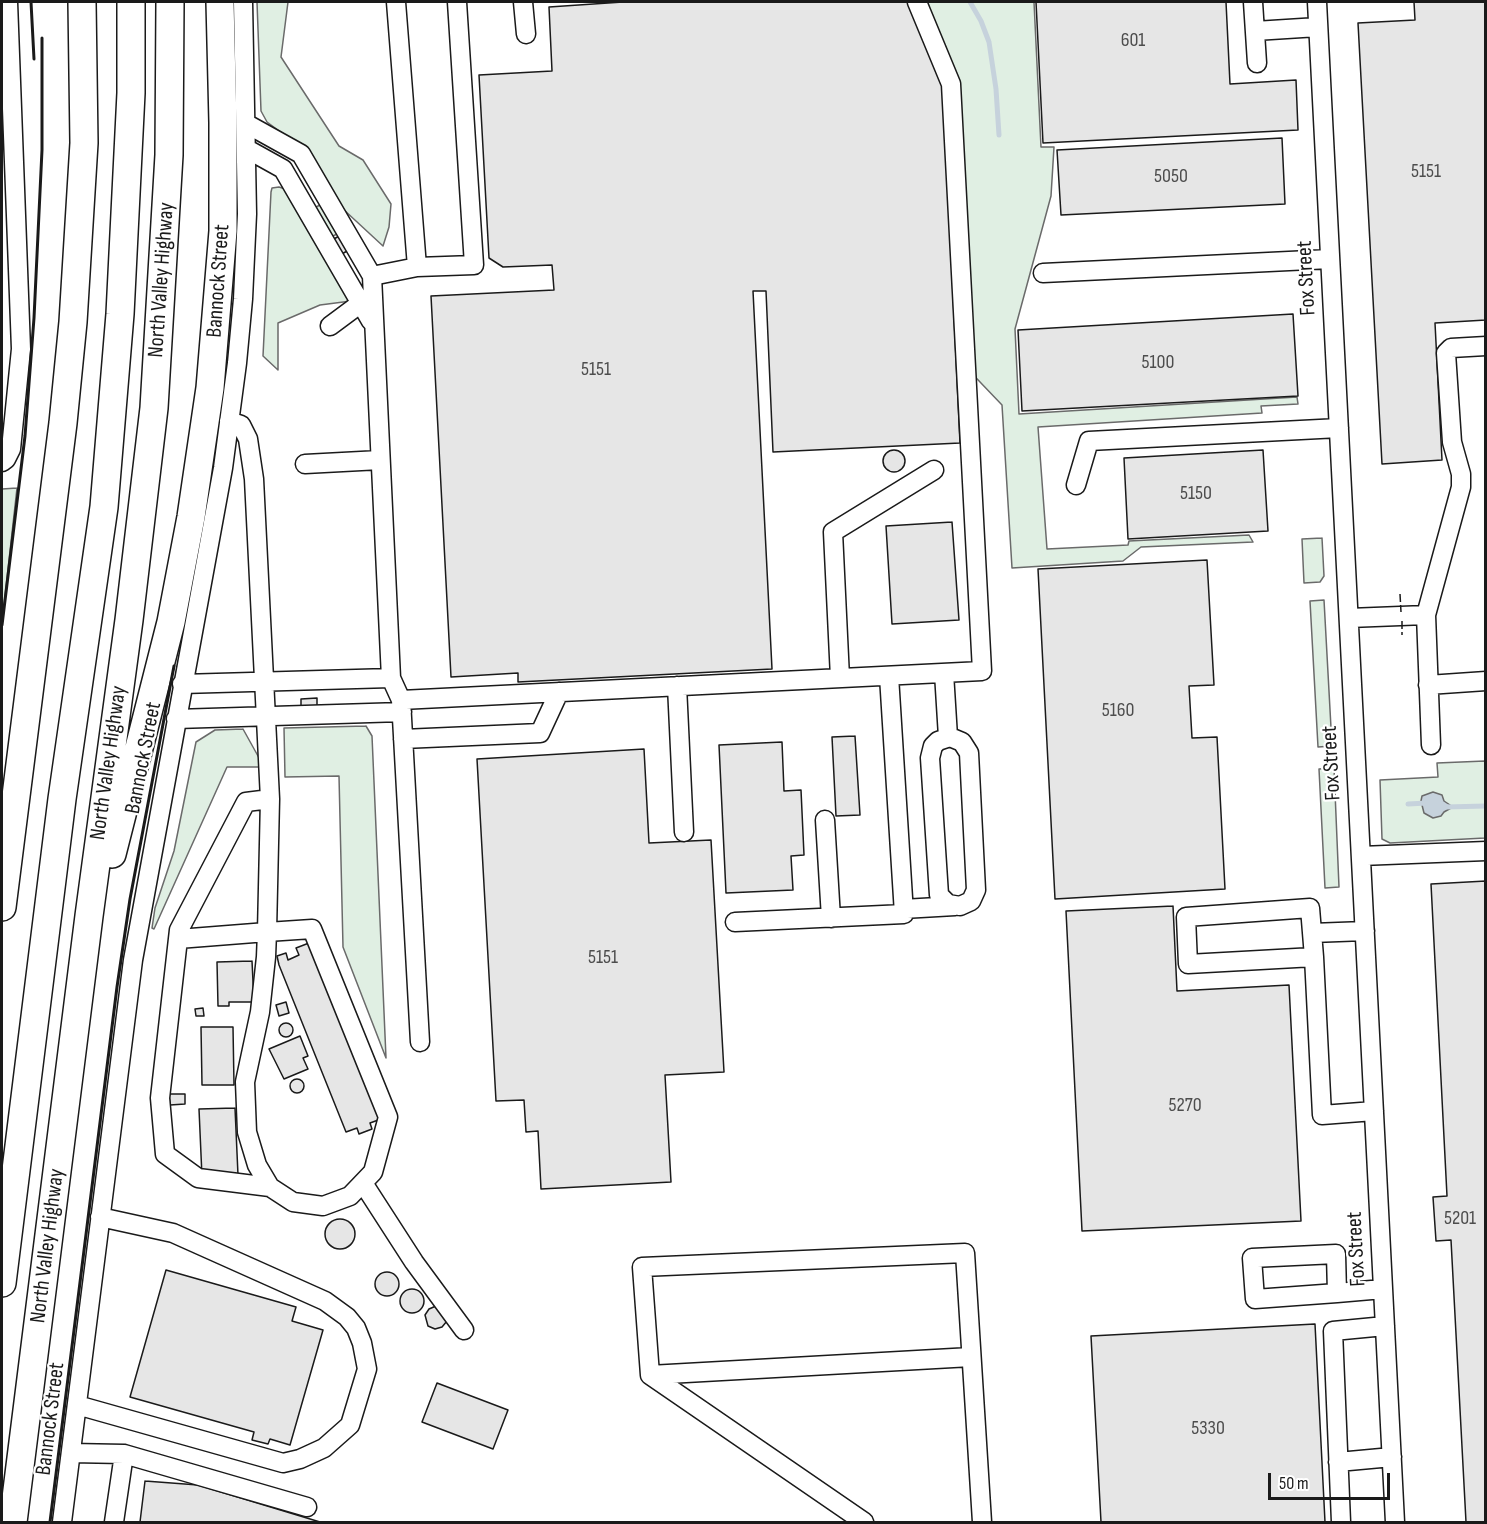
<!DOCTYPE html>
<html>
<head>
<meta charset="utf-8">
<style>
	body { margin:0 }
	#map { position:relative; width:1487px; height:1524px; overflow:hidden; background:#fff; font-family:"Sofia Sans Condensed",sans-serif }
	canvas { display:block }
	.frame { position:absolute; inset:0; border:3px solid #1a1a1a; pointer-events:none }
	.scale { position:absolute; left:1268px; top:1473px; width:122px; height:27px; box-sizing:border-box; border:3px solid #1a1a1a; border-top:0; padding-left:8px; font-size:18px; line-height:21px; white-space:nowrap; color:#1a1a1a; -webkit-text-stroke:4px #fff; paint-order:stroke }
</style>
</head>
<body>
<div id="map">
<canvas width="1487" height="1524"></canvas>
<div class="frame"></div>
<div class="scale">50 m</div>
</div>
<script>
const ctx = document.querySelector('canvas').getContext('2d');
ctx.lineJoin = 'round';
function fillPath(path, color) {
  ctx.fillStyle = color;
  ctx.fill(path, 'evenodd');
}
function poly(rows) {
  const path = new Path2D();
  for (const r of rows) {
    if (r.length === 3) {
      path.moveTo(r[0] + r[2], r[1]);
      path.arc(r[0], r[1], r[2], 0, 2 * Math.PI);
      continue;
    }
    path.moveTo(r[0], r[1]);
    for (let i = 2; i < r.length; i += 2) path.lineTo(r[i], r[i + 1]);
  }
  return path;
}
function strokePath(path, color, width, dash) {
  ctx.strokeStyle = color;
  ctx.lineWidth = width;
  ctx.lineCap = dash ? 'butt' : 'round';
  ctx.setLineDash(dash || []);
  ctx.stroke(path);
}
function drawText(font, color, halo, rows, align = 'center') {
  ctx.font = font + ' "Sofia Sans Condensed",sans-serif';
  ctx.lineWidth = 4.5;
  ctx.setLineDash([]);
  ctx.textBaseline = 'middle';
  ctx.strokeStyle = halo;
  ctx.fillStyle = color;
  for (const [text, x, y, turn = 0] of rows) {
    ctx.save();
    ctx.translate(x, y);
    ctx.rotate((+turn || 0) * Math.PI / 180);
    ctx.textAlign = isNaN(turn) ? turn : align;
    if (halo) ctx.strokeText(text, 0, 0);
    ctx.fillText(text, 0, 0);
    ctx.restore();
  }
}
const green = poly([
	[257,2,288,2,281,57,339,146,363,160,391,204,389,227,383,246,343,209,305,150,267,122,261,111,257,2],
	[910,2,1034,2,1041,147,1054,147,1051,196,1015,329,1019,414,1297,397,1298,404,1261,406,1262,413,1038,427,1047,549,1128,545,1129,541,1249,535,1253,542,1141,547,1123,561,1012,568,1002,405,959,360,945,82,910,2],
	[279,187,285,189,351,301,320,305,278,323,278,370,263,356,271,192,272,188,279,187],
	[322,204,339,233,331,237,314,208,322,204],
	[17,488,2,623,2,489,17,488],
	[1322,538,1324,576,1320,582,1304,583,1302,539,1322,538],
	[1324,600,1332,746,1318,747,1310,601,1324,600],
	[366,726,372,736,386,1058,343,947,339,776,285,777,284,728,366,726],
	[243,729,263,765,261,767,227,767,154,929,152,928,155,908,174,851,196,742,215,730,243,729],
	[1485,761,1485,838,1390,843,1382,839,1380,780,1438,777,1437,763,1485,761],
	[1334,768,1339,887,1325,888,1319,769,1334,768]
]);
fillPath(green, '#e0efe3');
strokePath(green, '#6a6a6a', 1.5);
const water = poly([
	[1433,792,1442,795,1444,801,1450,805,1451,808,1444,812,1441,816,1433,818,1424,813,1421,801,1422,796,1433,792]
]);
fillPath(water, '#c6d2dc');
strokePath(water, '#6a6a6a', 1.5);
strokePath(poly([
	[970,2,981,21,989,42,996,89,999,135],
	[1408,804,1427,803],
	[1445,807,1486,806]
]), '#c6d2dc', 5);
const building = poly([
	[623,2,908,2,943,83,960,443,773,452,766,291,753,291,772,669,518,682,518,673,451,677,431,296,554,290,552,265,503,267,489,258,479,75,552,71,549,7,623,2],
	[1036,2,1226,2,1230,84,1296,80,1298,130,1043,143,1036,2],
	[1414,2,1486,2,1486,320,1435,323,1442,460,1382,464,1358,23,1415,20,1414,2],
	[1282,138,1285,204,1061,215,1057,150,1282,138],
	[341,235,349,250,340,255,332,240,341,235],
	[1293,314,1298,396,1022,411,1018,330,1293,314],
	[894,461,11],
	[1263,450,1268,531,1128,539,1124,458,1263,450],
	[952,522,959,620,892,624,886,526,952,522],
	[1207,560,1214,685,1189,686,1192,738,1217,737,1225,889,1055,899,1038,569,1207,560],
	[317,698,317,706,301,706,301,699,317,698],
	[855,736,860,815,836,816,832,737,855,736],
	[782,742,784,791,801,790,804,855,791,856,793,890,726,893,719,745,782,742],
	[644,749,649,843,711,840,724,1072,665,1075,671,1182,541,1189,538,1131,526,1132,524,1100,496,1101,477,759,644,749],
	[1486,881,1486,1522,1466,1522,1451,1240,1436,1241,1433,1197,1447,1196,1431,884,1486,881],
	[1173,906,1177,991,1289,985,1301,1221,1082,1231,1066,911,1173,906],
	[309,943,381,1119,370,1123,372,1129,359,1134,357,1128,346,1132,279,965,277,956,286,953,288,960,299,955,296,948,309,943],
	[252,961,254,1002,229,1002,229,1006,218,1006,217,962,252,961],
	[286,1002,289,1013,279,1016,276,1005,286,1002],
	[203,1008,204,1016,196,1016,195,1009,203,1008],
	[286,1030,7],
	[201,1027,233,1027,234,1085,202,1085,201,1027],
	[300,1036,308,1056,303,1058,308,1069,284,1079,269,1049,300,1036],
	[297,1086,7],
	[169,1094,185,1094,185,1104,170,1105,169,1094],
	[235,1108,238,1175,202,1177,199,1109,235,1108],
	[340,1234,15],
	[166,1270,296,1307,292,1321,323,1330,290,1445,270,1439,268,1444,252,1440,254,1432,130,1397,166,1270],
	[387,1284,12],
	[412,1301,12],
	[436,1306,447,1321,442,1327,435,1329,428,1326,425,1315,429,1309,436,1306],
	[1315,1324,1325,1522,1101,1522,1091,1336,1315,1324],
	[437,1383,508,1410,493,1449,422,1422,437,1383],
	[145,1481,198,1485,320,1522,140,1522,145,1481]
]);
fillPath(building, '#e6e6e6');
strokePath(building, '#1a1a1a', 1.5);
const minor = poly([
	[396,2,417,267],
	[523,2,526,34],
	[1253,2,1257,63],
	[1317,2,1395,1522],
	[1255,31,1318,27],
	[247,124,301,154,372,276,391,678,401,700,420,1042],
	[247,149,283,169,371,321],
	[1043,273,1330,259],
	[372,276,417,267,474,265,457,2],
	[330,326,361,303],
	[229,421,241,425,248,439,254,479,270,799,246,802,179,930,160,1098,165,1154,198,1178,270,1187],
	[2,462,6,459,11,449,21,349,8,2],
	[305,464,380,460],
	[1076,485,1089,441,1339,428],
	[1349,618,1426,615],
	[944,673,948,737],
	[840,678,833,532,934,470],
	[182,684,391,678],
	[1428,685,1486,681],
	[677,686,684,832],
	[401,700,982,671,951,84,917,2],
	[176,719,402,712],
	[950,737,962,742,969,753,976,890,971,901,960,906,948,904,939,895,930,758,933,746,938,741,950,737],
	[403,739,540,733,559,692],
	[1431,745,1426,615,1461,487,1461,474,1452,442,1446,353,1451,348,1486,346],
	[825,820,831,918],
	[1361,856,1486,851],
	[903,909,955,906],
	[735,922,904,914,889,676],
	[1312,933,1365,931],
	[178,939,267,932,312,929,388,1117,373,1172,350,1196,323,1206,293,1202,270,1187,257,1165,247,1132,245,1082,260,1012,266,957,267,932,270,799],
	[1314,957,1310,908,1186,917,1188,964,1314,957,1322,1115,1374,1111],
	[363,1183,414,1262,464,1330],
	[1337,1293,1336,1254,1252,1258,1255,1299,1337,1293,1383,1289],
	[650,1375,971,1357],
	[77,1405,283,1463,300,1459,324,1448,350,1425,367,1369,362,1343,356,1328,347,1317,325,1301,173,1233,100,1217],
	[71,1453,124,1454,307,1507],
	[1338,1462,1392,1457],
	[62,1522,133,960,223,468,237,363,243,299,247,214,243,2],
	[114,1522,124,1454],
	[864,1522,650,1375,642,1267,965,1253,982,1522],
	[1341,1522,1333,1331,1385,1326]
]);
const highway = poly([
	[112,854,171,622,191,517,210,388,223,231,223,123,220,2],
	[2,907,63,423,73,322,84,143,82,2],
	[2,1283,62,799,104,507,120,314,131,93,131,2],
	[13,1522,89,916,129,620,154,408,169,155,170,2]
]);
strokePath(minor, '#1a1a1a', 21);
strokePath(highway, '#1a1a1a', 30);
strokePath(minor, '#fff', 18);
strokePath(highway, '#fff', 27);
strokePath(poly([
	[1400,594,1401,612],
	[1402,621,1402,635]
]), '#1a1a1a', 1.5, [8, 3]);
strokePath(poly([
	[31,2,34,59],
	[2,625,25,436,34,318,42,150,42,38],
	[50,1522,117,987,130,899,174,666]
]), '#1a1a1a', 3);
drawText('20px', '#4d4d4d', null, [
	["601",1133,41],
	["5151",1426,172],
	["5050",1171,177],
	["5100",1158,363],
	["5151",596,370],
	["5150",1196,494],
	["5160",1118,711],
	["5151",603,958],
	["5270",1185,1106],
	["5201",1460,1219],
	["5330",1208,1429]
]);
drawText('22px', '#1a1a1a', '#fff', [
	["Fox Street",1307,278,-93],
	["North Valley Highway",162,280,-86],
	["Bannock Street",219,281,-86],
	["Bannock Street",144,758,-79],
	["North Valley Highway",109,763,-82],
	["Fox Street",1332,763,-93],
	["North Valley Highway",48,1246,-83],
	["Fox Street",1357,1249,-93],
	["Bannock Street",51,1419,-83]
]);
</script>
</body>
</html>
